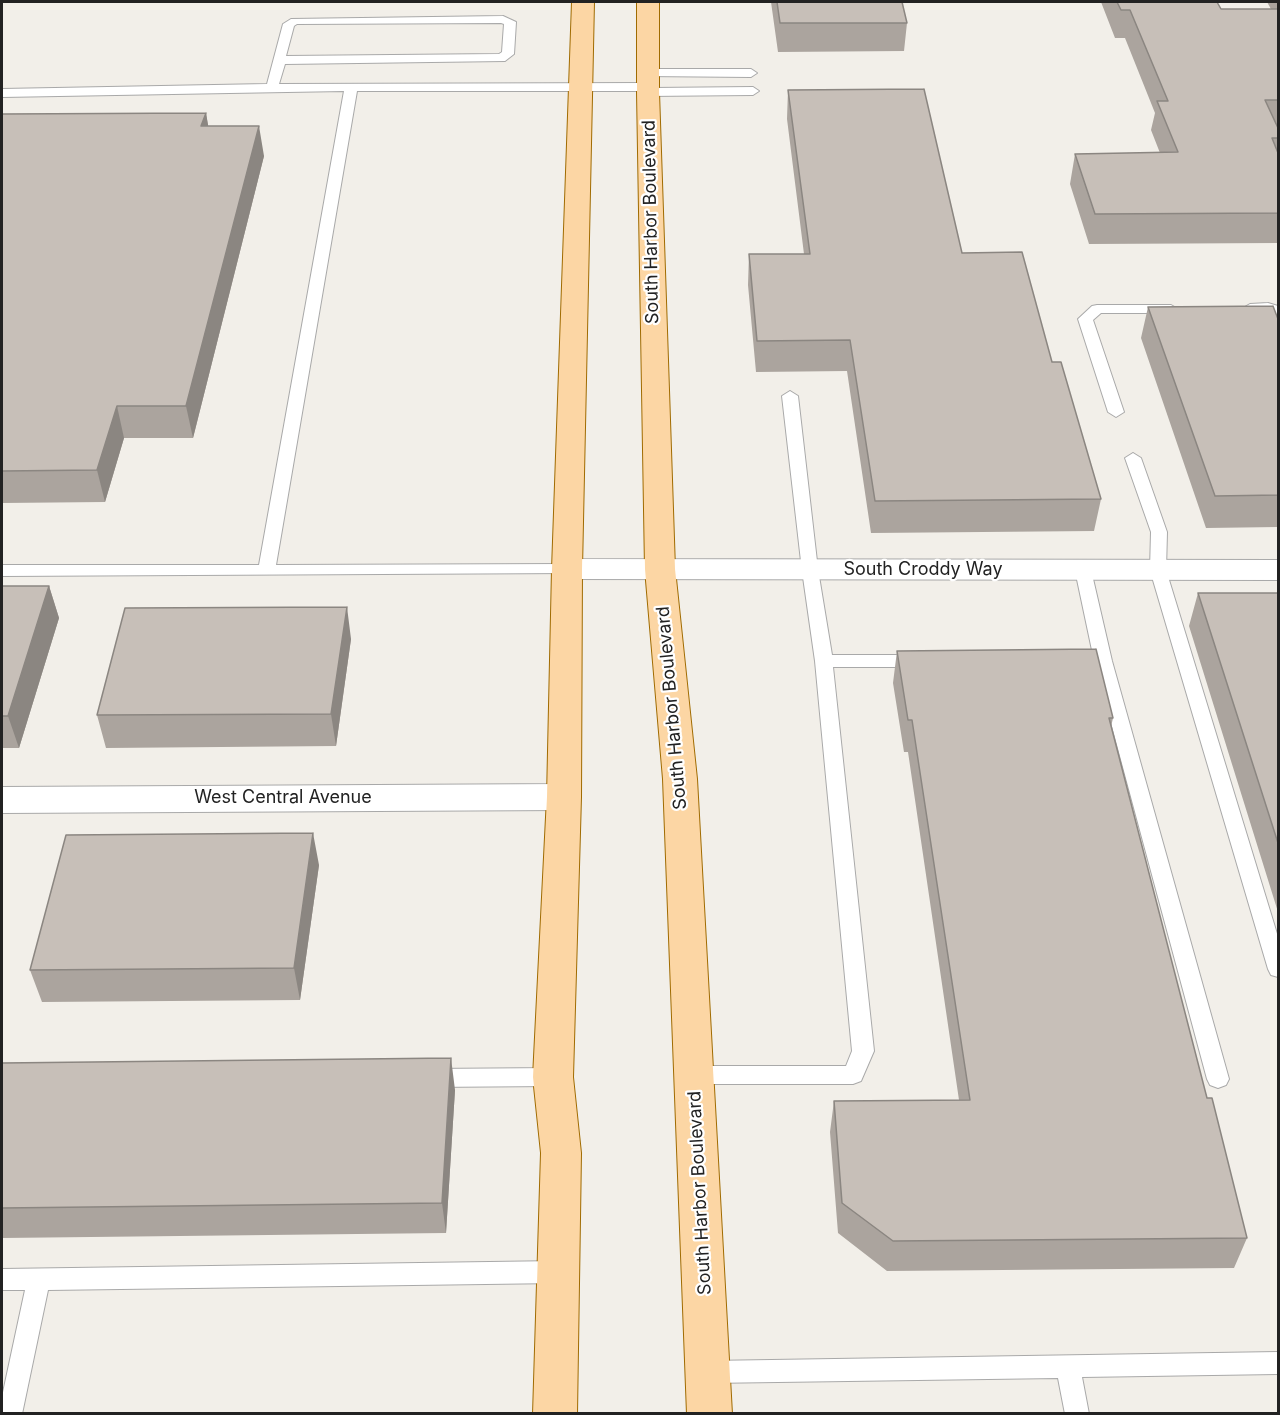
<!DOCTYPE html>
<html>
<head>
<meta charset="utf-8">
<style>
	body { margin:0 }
	#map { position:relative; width:1280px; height:1415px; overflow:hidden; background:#f2efe9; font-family:Inter,sans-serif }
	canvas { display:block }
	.frame { position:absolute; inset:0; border:3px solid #222; pointer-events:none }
</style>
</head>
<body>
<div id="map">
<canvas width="1280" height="1415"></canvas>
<div class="frame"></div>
</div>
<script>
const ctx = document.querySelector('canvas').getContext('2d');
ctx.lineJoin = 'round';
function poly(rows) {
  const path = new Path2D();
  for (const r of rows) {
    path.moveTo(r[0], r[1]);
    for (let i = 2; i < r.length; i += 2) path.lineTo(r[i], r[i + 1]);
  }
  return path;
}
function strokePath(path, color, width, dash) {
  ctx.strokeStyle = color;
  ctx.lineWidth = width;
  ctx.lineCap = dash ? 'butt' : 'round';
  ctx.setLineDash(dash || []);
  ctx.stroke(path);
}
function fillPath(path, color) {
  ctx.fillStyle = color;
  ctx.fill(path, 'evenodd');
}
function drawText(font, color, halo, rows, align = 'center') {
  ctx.font = font + ' Inter,sans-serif';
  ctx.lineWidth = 4.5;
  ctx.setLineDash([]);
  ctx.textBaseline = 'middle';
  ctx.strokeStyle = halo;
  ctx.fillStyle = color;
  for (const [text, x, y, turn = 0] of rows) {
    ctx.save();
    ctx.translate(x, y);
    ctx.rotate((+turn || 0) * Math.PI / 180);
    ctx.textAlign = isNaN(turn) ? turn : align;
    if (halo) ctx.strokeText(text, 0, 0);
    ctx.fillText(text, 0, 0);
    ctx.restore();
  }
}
const service = poly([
	[503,16,516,22,514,54,505,61,285,64,279,84,648,83,652,84,653,88,753,87,759,91,753,95,648,96,644,95,643,91,357,91,276,565,567,564,573,565,575,569,573,573,2,576,2,565,259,565,344,91,2,97,2,89,267,84,283,24,291,19,503,16],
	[501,23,504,24,502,52,499,54,286,56,294,26,297,24,501,23],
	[648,69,751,69,757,73,751,77,644,76,642,73,648,69],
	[1268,303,1278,306,1278,315,1266,311,1250,312,1243,308,1250,304,1268,303],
	[1097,305,1171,305,1178,309,1171,313,1101,313,1093,320,1124,412,1116,417,1108,412,1078,319,1092,306,1097,305],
	[790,391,798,396,818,570,832,655,918,655,924,657,927,661,924,665,918,667,833,667,874,1051,861,1081,853,1084,694,1084,686,1081,683,1075,686,1069,694,1066,846,1066,852,1051,815,661,802,570,782,396,790,391],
	[1133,453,1141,458,1167,532,1166,570,1278,937,1278,977,1271,975,1268,969,1150,570,1151,532,1125,458,1133,453],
	[1083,565,1089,566,1091,570,1112,661,1229,1079,1226,1085,1218,1088,1210,1085,1207,1079,1096,667,1075,667,1069,665,1066,661,1069,657,1075,655,1093,655,1075,570,1077,566,1083,565],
	[553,1068,561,1071,564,1077,561,1083,553,1086,429,1087,421,1084,418,1078,421,1072,429,1069,553,1068],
	[559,1261,567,1265,571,1272,567,1279,559,1283,48,1290,22,1414,2,1414,2,1397,25,1290,2,1290,2,1269,559,1261],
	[1278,1352,1278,1374,1082,1377,1089,1414,1065,1414,1058,1378,708,1383,699,1380,696,1372,699,1364,708,1361,1278,1352]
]);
const minor = poly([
	[567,559,1278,560,1278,580,567,579,556,576,552,569,556,562,567,559],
	[564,784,576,788,581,797,576,806,564,810,2,813,2,787,564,784]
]);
const primary = poly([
	[572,2,594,2,582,569,581,797,573,1077,581,1153,577,1414,533,1414,541,1153,533,1077,547,797,552,569,572,2],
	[637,2,659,2,659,92,675,569,697,779,732,1414,687,1414,663,779,645,569,637,92,637,2]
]);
strokePath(service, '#a9a9a9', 2);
strokePath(minor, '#a9a9a9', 2);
strokePath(primary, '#a06b00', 2);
fillPath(service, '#fff');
fillPath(minor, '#fff');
fillPath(primary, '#fcd6a4');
fillPath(poly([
	[771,2,902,2,907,23,904,51,778,52],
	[1101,2,1217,2,1221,9,1271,9,1267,2,1278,2,1278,243,1089,244,1070,184,1075,154,1160,153,1151,130,1155,113,1125,38,1115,38],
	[788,90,962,253,1052,362,1101,499,1094,531,871,533,847,371,756,372,748,285,749,254,804,254,787,119],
	[206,113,208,126,264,156,193,438,124,438,105,502,2,503,2,114],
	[1148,307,1278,319,1278,527,1206,528,1141,338],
	[2,586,49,586,59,618,19,748,2,748],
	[1198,593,1278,593,1278,912,1189,626],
	[351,639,336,746,106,748,97,715],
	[897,651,1113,718,1111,727,1207,1098,1247,1238,1234,1268,887,1271,838,1233,830,1132,834,1101,959,1100,908,752,904,752,893,683],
	[319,865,300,1000,42,1002,30,970],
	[2,1063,455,1090,446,1233,2,1238]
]), '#aba49e');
fillPath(poly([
	[206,113,211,142,201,126],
	[259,126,264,156,193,438,186,406],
	[117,406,124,438,105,502,97,470],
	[49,586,59,618,19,748,8,716],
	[347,607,351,639,336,746,331,714],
	[313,833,319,865,300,1000,294,968],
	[451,1058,455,1090,446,1233,442,1203]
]), '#8b8681');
const building = poly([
	[777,2,902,2,907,23,780,23,777,2],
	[1117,2,1217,2,1221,9,1278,9,1278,100,1265,100,1278,128,1278,138,1272,138,1278,153,1278,213,1095,214,1075,154,1178,152,1157,101,1168,101,1130,10,1121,10,1117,2],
	[924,89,962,253,1022,252,1052,362,1061,362,1101,499,875,501,850,340,757,341,749,254,810,254,788,90,924,89],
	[206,113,201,126,259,126,186,406,117,406,97,470,2,471,2,114,206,113],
	[1273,306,1278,319,1278,495,1215,496,1148,307,1273,306],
	[2,586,49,586,8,716,2,716,2,586],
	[1198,593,1278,593,1278,843,1198,593],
	[347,607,331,714,97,715,125,608,347,607],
	[1096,649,1113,718,1109,718,1207,1098,1212,1098,1247,1238,893,1241,842,1203,834,1101,970,1100,912,720,908,720,897,651,1096,649],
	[313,833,294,968,30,970,66,835,313,833],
	[451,1058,442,1203,2,1208,2,1063,451,1058]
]);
fillPath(building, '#c7bfb8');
strokePath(building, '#8b8681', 1.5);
drawText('18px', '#222', '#fff', [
	["South Harbor Boulevard",651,222,-91],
	["South Croddy Way",923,570],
	["South Harbor Boulevard",672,708,-95],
	["West Central Avenue",283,798],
	["South Harbor Boulevard",700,1193,-93]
]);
</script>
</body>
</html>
